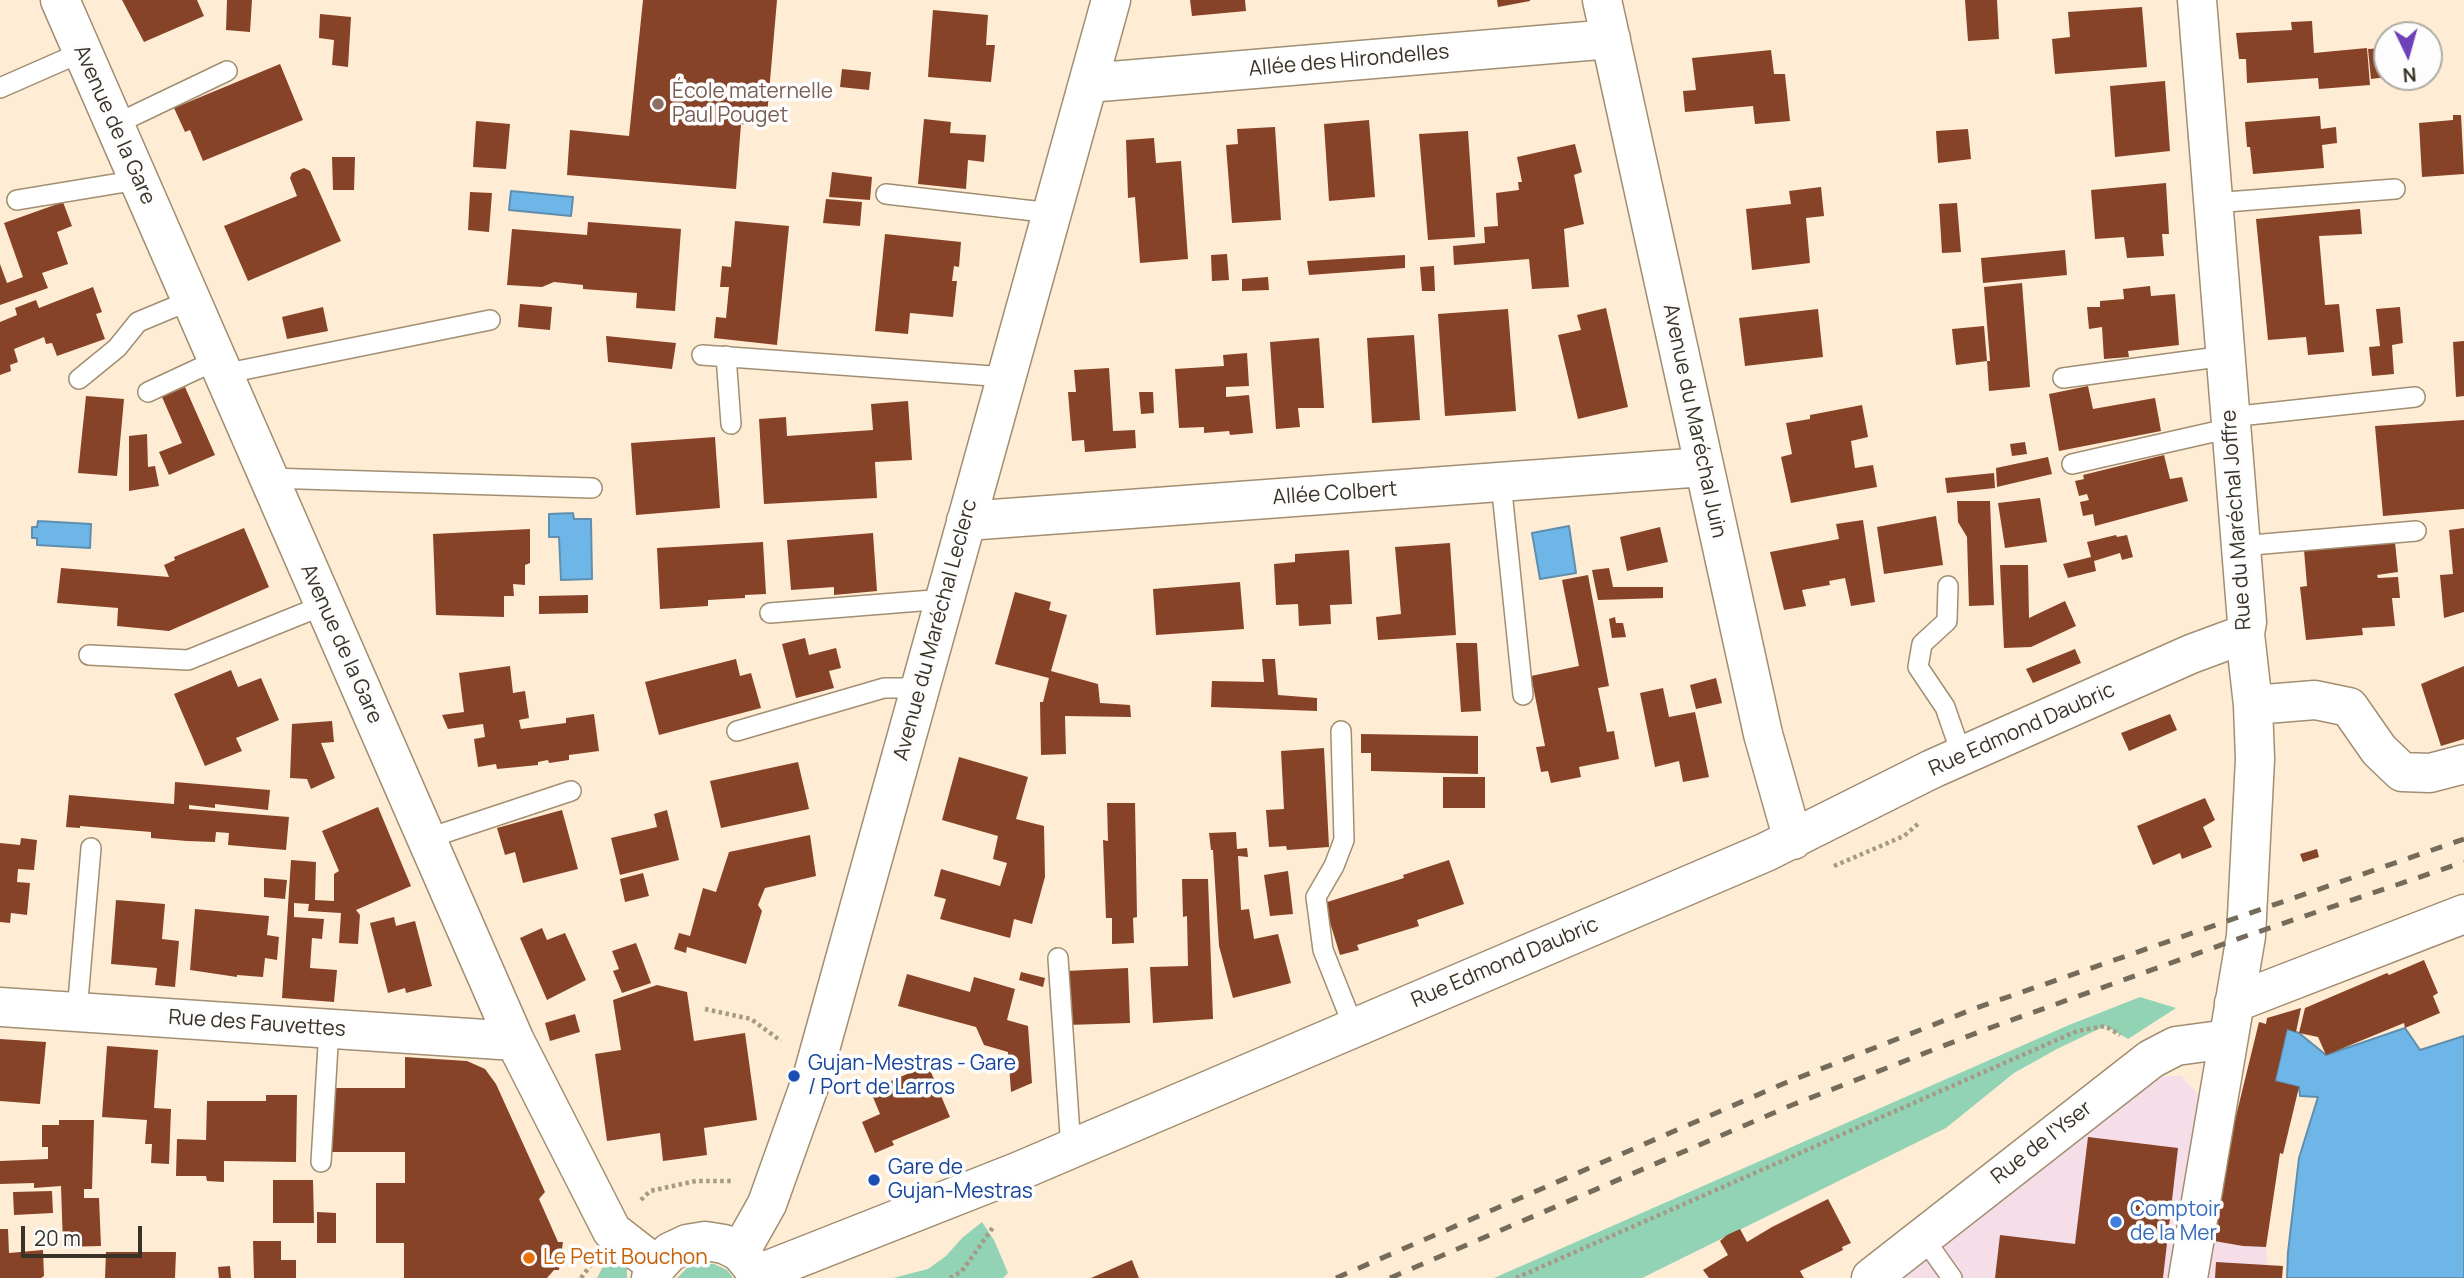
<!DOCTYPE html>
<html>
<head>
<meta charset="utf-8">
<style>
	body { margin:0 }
	#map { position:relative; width:2464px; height:1278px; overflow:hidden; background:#feedd4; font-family:Manrope,sans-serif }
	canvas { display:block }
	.north { position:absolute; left:2373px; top:21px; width:70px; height:70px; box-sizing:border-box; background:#fdfdfd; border:2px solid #afaca7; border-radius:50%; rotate:175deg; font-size:19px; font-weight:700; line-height:28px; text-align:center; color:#3a3226 }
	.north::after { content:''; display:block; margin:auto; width:24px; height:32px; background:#6f41b9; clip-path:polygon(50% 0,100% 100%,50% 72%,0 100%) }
	.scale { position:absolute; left:21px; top:1226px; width:121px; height:32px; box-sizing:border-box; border:4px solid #3a3226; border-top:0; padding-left:9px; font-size:21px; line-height:24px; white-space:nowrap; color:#3a3226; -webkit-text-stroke:5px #fdfdfd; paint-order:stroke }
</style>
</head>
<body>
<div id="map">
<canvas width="2464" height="1278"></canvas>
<div class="north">N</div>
<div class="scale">20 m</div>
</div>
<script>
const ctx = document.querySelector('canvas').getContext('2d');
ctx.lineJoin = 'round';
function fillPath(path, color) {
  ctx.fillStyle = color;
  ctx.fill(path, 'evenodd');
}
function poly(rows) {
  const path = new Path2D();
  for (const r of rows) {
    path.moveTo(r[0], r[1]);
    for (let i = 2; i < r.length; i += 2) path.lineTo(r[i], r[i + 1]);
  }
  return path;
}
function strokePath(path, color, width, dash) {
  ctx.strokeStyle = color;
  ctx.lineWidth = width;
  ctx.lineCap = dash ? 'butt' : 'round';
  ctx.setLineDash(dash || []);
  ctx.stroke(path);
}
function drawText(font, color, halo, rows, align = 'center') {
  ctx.font = font + ' Manrope,sans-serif';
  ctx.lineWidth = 7;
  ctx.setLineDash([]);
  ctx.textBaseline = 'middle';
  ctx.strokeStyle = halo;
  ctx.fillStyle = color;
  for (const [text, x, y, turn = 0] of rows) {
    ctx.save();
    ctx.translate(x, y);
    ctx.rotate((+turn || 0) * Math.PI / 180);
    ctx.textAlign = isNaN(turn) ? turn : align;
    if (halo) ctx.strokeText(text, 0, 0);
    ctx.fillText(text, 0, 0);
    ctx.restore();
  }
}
fillPath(poly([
	[2158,1076,2181,1076,2199,1095,2177,1235,2243,1246,2266,1247,2269,1278,1894,1278]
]), '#f6dee9');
fillPath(poly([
	[2140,997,2176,1008,2128,1039,2105,1026,2057,1049,2014,1073,1946,1128,1642,1278,1494,1278,2069,1025],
	[982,1222,994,1240,1008,1273,1003,1278,893,1278,928,1269,946,1256,962,1238],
	[612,1249,627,1266,627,1278,597,1278],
	[700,1264,714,1264,727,1270,733,1278,677,1278,687,1268]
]), '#92d3b5');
const water = poly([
	[511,191,573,197,571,216,509,210,511,191],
	[573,513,574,519,591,519,592,579,561,580,559,537,549,537,549,514,573,513],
	[38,521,91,524,90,548,37,545,37,538,32,538,32,527,37,527,38,521],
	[1569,526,1576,573,1540,579,1532,533,1569,526],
	[2405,1028,2420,1050,2464,1036,2464,1278,2287,1278,2288,1252,2299,1158,2318,1097,2300,1096,2299,1087,2275,1081,2287,1029,2299,1033,2326,1055,2405,1028]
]);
fillPath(water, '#6fb6e8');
strokePath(water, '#5f8eae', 2);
fillPath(poly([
	[122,0,197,0,204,16,144,42],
	[227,0,252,0,250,32,226,30],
	[643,0,777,0,766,127,741,124,736,189,567,175,570,130,629,136],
	[1190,0,1245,0,1246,11,1192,16],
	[1497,0,1530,0,1530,1,1498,7],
	[1965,0,1997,0,1999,39,1968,41],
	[2142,7,2147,67,2055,74,2052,39,2070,37,2068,12],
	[933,10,988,15,986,45,995,45,991,82,928,77],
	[320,14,351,17,348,67,332,65,334,40,319,38],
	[2312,21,2314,53,2367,48,2370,85,2319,89,2318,78,2247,83,2246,59,2239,59,2236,33,2292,30,2291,22],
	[2384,48,2387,77,2371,79,2368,49],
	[1771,50,1774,74,1785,74,1790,121,1755,124,1753,106,1685,112,1683,91,1696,90,1692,58],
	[280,64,303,120,203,161,190,130,185,132,174,108],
	[842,69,871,72,869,90,840,87],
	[2165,81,2170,151,2115,157,2110,86],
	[2453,115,2461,115,2464,174,2422,177,2419,123,2453,120],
	[2320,116,2321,129,2336,127,2337,143,2322,145,2324,168,2253,174,2250,147,2247,147,2245,122],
	[924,119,951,122,950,133,986,135,984,162,968,160,966,189,918,184],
	[1369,120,1375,197,1329,201,1324,124],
	[476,121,510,124,506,169,473,167],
	[1275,127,1281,220,1232,223,1226,145,1238,144,1237,129],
	[1968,129,1971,159,1938,163,1936,131],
	[1468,131,1475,237,1428,240,1419,134],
	[1154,138,1156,163,1181,161,1188,259,1140,263,1135,197,1128,198,1126,140],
	[1575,144,1582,172,1574,175,1584,224,1564,229,1569,287,1532,289,1529,259,1454,265,1453,246,1485,243,1484,227,1498,226,1496,193,1519,190,1518,182,1522,182,1517,157],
	[332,157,355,157,354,190,333,190],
	[304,168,310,171,341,241,248,281,224,226,297,196,290,178,292,173],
	[832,172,872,177,870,200,829,197],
	[2166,183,2169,234,2162,234,2164,256,2127,258,2124,237,2095,239,2091,190],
	[1821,187,1824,216,1806,218,1810,263,1752,270,1746,209,1791,204,1789,191],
	[470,192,492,193,489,232,468,230],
	[826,199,862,202,860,226,823,223],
	[63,202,72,226,57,232,68,264,42,273,48,288,0,305,0,264,7,283,23,277,4,223],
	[1957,203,1961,252,1942,253,1939,204],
	[2360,209,2362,234,2319,236,2325,305,2339,304,2344,352,2308,355,2306,337,2268,340,2256,219],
	[735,221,789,226,777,345,714,338,716,317,726,318,729,287,720,287,722,266,731,267],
	[588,222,681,229,675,311,636,308,637,293,583,289,583,285,554,282,542,287,507,285,512,229,587,235],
	[885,234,961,242,959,267,954,266,952,281,957,281,953,317,910,313,908,334,875,331],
	[2065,250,2067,275,1983,283,1981,258],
	[1227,254,1229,280,1212,281,1211,255],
	[1405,255,1405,268,1309,275,1307,261],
	[1434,266,1435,291,1422,291,1420,267],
	[1268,277,1269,290,1242,291,1242,279],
	[2022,283,2030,387,1989,391,1987,361,1990,361,1984,287],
	[2150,286,2151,296,2175,294,2179,345,2128,351,2129,357,2104,359,2102,327,2089,329,2087,307,2100,307,2100,301,2124,299,2123,289],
	[93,287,102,312,96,314,105,339,57,356,52,343,46,344,44,337,14,349,18,362,10,365,11,371,0,375,0,322,17,315,15,308,36,300,39,308],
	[520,304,552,307,550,330,518,327],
	[323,307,328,331,287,339,282,317],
	[2400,307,2403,343,2392,345,2394,374,2372,376,2369,347,2380,346,2376,309],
	[1606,308,1628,407,1578,419,1558,335,1581,330,1577,315],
	[1508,309,1516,411,1445,416,1438,314],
	[1818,309,1823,357,1745,366,1739,318],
	[1984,326,1987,361,1956,365,1952,329],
	[1414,335,1420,420,1372,423,1367,338],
	[606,336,676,343,672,369,608,362],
	[1319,338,1324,408,1298,408,1300,427,1276,429,1270,342],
	[2464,341,2464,396,2456,397,2453,342],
	[1247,353,1249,386,1226,387,1226,397,1249,395,1253,433,1230,435,1229,431,1204,433,1204,427,1179,428,1175,369,1224,366,1223,355],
	[1109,368,1113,431,1135,430,1136,448,1085,452,1084,440,1072,441,1068,392,1076,392,1074,370],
	[2088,386,2093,409,2155,398,2161,431,2059,451,2049,394],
	[185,387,215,455,169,475,159,452,182,443,162,397],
	[1139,392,1153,392,1154,413,1141,414],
	[86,396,124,399,117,476,78,473],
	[908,401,912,460,875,462,877,498,764,504,759,419,786,417,787,436,873,430,871,404],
	[1862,405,1868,437,1851,441,1855,468,1873,465,1877,487,1791,503,1781,457,1792,454,1786,423,1810,419,1810,415],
	[2464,420,2464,509,2383,516,2375,426],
	[147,434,148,467,155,466,159,486,129,491,129,436],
	[715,437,720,508,636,515,631,443],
	[2025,442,2027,454,2012,456,2010,444],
	[2164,455,2170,479,2182,477,2188,501,2095,526,2093,514,2083,516,2080,502,2089,500,2087,494,2079,496,2075,481,2084,479,2083,475],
	[2048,457,2052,474,1997,487,1996,468],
	[1994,473,1995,488,1947,493,1945,478],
	[2040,498,2047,542,2005,548,1998,503],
	[1957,501,1990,501,1994,605,1969,606,1967,537,1958,522],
	[1936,516,1943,565,1884,574,1877,527],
	[1863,520,1875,602,1851,606,1845,578,1829,581,1830,585,1802,590,1806,606,1784,610,1770,552,1839,539,1836,524],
	[1660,527,1668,562,1627,571,1620,537],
	[244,528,269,587,169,631,117,626,118,608,57,603,61,568,169,577,164,565,175,560,174,557],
	[2464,528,2464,612,2444,618,2440,575,2453,574,2449,530],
	[530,529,530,563,525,565,525,585,513,584,514,596,504,596,504,617,436,615,433,534],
	[873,533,877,591,834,595,834,587,791,590,787,540],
	[2116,535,2117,537,2127,535,2133,557,2122,560,2120,553,2094,561,2096,571,2068,578,2063,564,2091,557,2087,542],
	[763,542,766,594,745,595,745,598,708,600,708,606,660,609,657,548],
	[2395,542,2398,572,2377,575,2378,578,2398,577,2400,598,2392,598,2395,626,2362,628,2363,635,2306,640,2300,587,2307,586,2304,550],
	[1450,543,1456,635,1378,640,1376,617,1401,614,1395,547],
	[1349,550,1352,604,1330,605,1331,624,1299,626,1298,604,1276,605,1274,564,1295,562,1295,554],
	[2000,565,2028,565,2029,618,2065,601,2076,626,2031,647,2004,648],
	[1609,568,1613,587,1663,587,1663,598,1598,600,1592,570],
	[1588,575,1609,686,1598,688,1607,732,1614,731,1619,759,1579,767,1581,777,1551,783,1548,771,1541,772,1536,747,1545,746,1531,676,1579,666,1562,580],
	[1240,582,1244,629,1156,635,1153,589],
	[1015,592,1051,602,1049,610,1067,615,1051,671,1098,684,1100,703,1130,705,1131,717,1065,716,1066,754,1041,755,1040,702,1043,702,1049,678,995,664],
	[588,595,588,613,539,614,539,596],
	[1615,617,1616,623,1623,623,1626,637,1612,638,1609,619],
	[805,638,809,655,836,648,841,668,829,671,834,688,796,698,782,644],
	[1456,643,1477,643,1481,711,1461,712],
	[2075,649,2081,663,2033,683,2026,669],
	[736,659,740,676,751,673,761,708,659,735,645,682],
	[1262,659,1275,659,1278,695,1317,698,1317,711,1211,707,1212,681,1264,682],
	[510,666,513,693,525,691,529,718,519,720,521,729,566,723,566,718,594,714,599,751,569,755,569,760,549,763,548,760,538,762,538,765,497,769,496,764,478,767,474,739,485,737,483,724,448,729,442,715,464,712,459,673],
	[2464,666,2464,739,2441,746,2421,684],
	[231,670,238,687,261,678,279,720,236,738,242,751,205,766,174,694],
	[1716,678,1722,703,1696,709,1690,685],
	[1663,688,1669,717,1695,712,1709,777,1683,782,1679,761,1655,767,1640,693],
	[2170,714,2177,730,2129,751,2121,733],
	[332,721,334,742,321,743,335,778,311,789,307,779,290,778,292,724],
	[1361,734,1478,736,1478,774,1371,771,1371,753,1361,753],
	[1324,748,1329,847,1287,850,1286,846,1269,847,1266,810,1284,809,1281,751],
	[959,757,1028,777,1016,819,1044,826,1045,877,1032,924,1014,919,1010,938,940,919,946,899,934,896,941,869,1000,886,1007,863,993,859,998,836,942,820],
	[798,762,809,809,721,828,710,781],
	[1443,777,1485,777,1485,808,1443,808],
	[175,782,270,790,268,810,215,804,215,808,189,805,189,809,289,817,286,850,228,845,229,833,216,832,215,842,187,841,151,838,151,832,80,826,80,828,66,827,69,795,174,804],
	[2205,798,2215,820,2203,827,2212,847,2182,859,2180,853,2153,865,2137,826],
	[1107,803,1135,803,1137,917,1133,918,1134,943,1112,944,1112,918,1106,918,1103,840,1108,841],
	[378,807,411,886,356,910,360,915,358,944,339,943,341,913,308,911,309,904,294,903,294,917,324,919,322,939,312,938,310,968,337,970,334,1002,282,998,291,860,316,862,315,900,334,901,334,874,339,871,322,831],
	[562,810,578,869,523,883,515,852,505,855,497,828],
	[667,810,679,860,620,875,611,838,657,827,654,814],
	[1236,832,1237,849,1247,848,1248,857,1238,856,1241,910,1249,909,1254,939,1278,934,1291,983,1233,998,1219,946,1213,850,1211,850,1209,833],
	[810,835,816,876,765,888,758,905,762,911,746,964,687,947,686,953,674,949,679,933,690,936,703,888,716,892,729,852],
	[21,838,37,840,34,870,18,869,17,882,30,883,27,915,11,913,10,923,0,922,0,843,20,845],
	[2317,849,2319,857,2303,862,2300,854],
	[1449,860,1464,904,1417,920,1419,926,1357,945,1359,950,1340,955,1324,903,1404,878,1403,875],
	[1288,871,1293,914,1270,916,1264,875],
	[643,873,649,896,625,902,620,879],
	[264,878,287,880,285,899,264,897],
	[1182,879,1208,879,1213,1019,1153,1023,1150,967,1188,966,1187,916,1183,917],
	[116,900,165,904,162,939,179,941,175,987,155,985,157,968,111,964],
	[195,909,269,916,267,935,279,937,277,960,265,958,263,977,237,975,237,977,190,970],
	[394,917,396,926,415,921,432,986,406,993,405,988,388,993,370,923],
	[542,928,547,940,565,933,586,980,547,1000,520,938],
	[636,943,651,983,622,993,613,971,619,969,612,951],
	[2424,960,2438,993,2433,996,2440,1013,2405,1028,2404,1023,2326,1055,2318,1037,2299,1033,2305,1008,2387,973,2389,975],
	[1128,968,1130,1023,1067,1025,1066,971],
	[1021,972,1045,978,1043,987,1019,980],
	[907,974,970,992,974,977,1015,989,1007,1020,1028,1026,1032,1083,1011,1092,1008,1052,984,1045,976,1027,898,1006],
	[657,985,687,992,694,1041,745,1033,757,1120,704,1128,707,1155,663,1161,660,1133,607,1141,595,1054,621,1050,613,1000],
	[2301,1008,2296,1032,2287,1029,2275,1081,2299,1087,2283,1154,2280,1153,2266,1247,2243,1246,2214,1241,2226,1157,2259,1022,2266,1024,2267,1018],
	[575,1014,580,1032,550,1041,545,1023],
	[0,1039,46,1042,40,1104,0,1101],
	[107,1046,158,1050,154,1108,171,1109,169,1164,151,1163,152,1144,145,1144,147,1120,102,1117],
	[405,1057,467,1061,485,1069,496,1084,545,1192,539,1199,558,1242,563,1242,559,1270,554,1270,547,1278,404,1278,404,1243,376,1243,376,1183,405,1183,405,1152,331,1152,332,1088,405,1088],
	[928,1065,950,1117,892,1141,894,1145,875,1153,862,1122,880,1114,870,1090],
	[266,1095,297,1095,296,1162,224,1161,224,1182,207,1181,206,1176,176,1176,177,1139,206,1140,207,1101,266,1101],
	[59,1120,94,1120,92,1189,84,1189,84,1198,99,1198,101,1246,63,1247,61,1186,34,1188,34,1183,0,1184,0,1161,48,1159,48,1147,42,1147,42,1125,59,1125],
	[2088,1137,2178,1148,2163,1278,1995,1278,2000,1235,2075,1244],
	[273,1180,313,1180,314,1223,273,1223],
	[52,1191,53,1213,14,1215,13,1192],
	[1828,1199,1851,1243,1842,1247,1843,1250,1800,1271,1804,1278,1709,1278,1703,1270,1728,1255,1720,1241,1727,1235,1740,1229,1747,1242,1772,1227],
	[317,1212,336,1213,336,1243,317,1243],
	[0,1229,8,1229,9,1253,43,1250,44,1276,41,1278,0,1278],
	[253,1241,281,1241,281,1260,296,1260,296,1278,254,1278],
	[106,1252,176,1252,175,1278,105,1278],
	[1132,1260,1139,1278,1091,1278],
	[2216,1262,2283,1266,2282,1278,2215,1278],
	[230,1266,231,1278,219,1278,218,1267]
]), '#874328');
const service = poly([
	[0,88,82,52],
	[114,125,227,71],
	[886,194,1052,213],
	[17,200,138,180],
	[2213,203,2395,189],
	[702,355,1006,377],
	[726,356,731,424],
	[223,374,490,320],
	[2063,378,2225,356],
	[79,379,117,348,138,322,191,300],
	[148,392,217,360],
	[2230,417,2415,397],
	[2072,464,2231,428],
	[269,478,592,488],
	[1501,482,1523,695],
	[2240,546,2416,531],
	[1948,586,1947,621,1922,644,1918,667,1945,707,1962,756],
	[770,613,945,599],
	[89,655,188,660,324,605],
	[737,731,884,688,920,688],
	[1341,731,1344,840,1334,866,1316,897,1323,950,1354,1028],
	[426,839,571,791],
	[1058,958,1071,1149],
	[77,1012,91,848],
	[321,1162,329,1029],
	[1923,1237,1952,1278]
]);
const minor = poly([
	[60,0,515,1041,612,1231,657,1266],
	[1602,0,1763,734,1793,840],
	[1088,83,1611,39],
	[966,521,1704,467],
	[2253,705,2315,700,2349,707,2379,750,2402,772,2430,773,2464,764],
	[2234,1003,2464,914],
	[0,1007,515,1041],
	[740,1252,767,1204,812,1078,1111,0],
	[758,1274,1017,1172,1766,852,1932,769,2191,654,2245,634],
	[651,1278,657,1266,670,1252,687,1244,705,1241,724,1244,740,1252,757,1273],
	[1871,1278,2151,1059,2176,1046,2228,1039],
	[2188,1278,2246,936,2255,759,2253,705,2245,634,2247,622,2197,0]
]);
strokePath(service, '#a28e71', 22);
strokePath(minor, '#a28e71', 41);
strokePath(poly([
	[1834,866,1904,836,1919,823],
	[705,1009,751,1019,781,1041],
	[641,1200,650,1191,696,1181,732,1181],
	[581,1278,591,1265],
	[950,1278,962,1271,994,1226],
	[1516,1278,2077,1031,2105,1026,2120,1035]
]), '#a69986', 4.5, [3.5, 3.5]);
strokePath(service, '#fff', 19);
strokePath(minor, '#fff', 38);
strokePath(poly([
	[1336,1278,1785,1083,1976,1008,2464,839],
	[1390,1278,1792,1105,1984,1030,2246,936,2464,862]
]), '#756b5b', 5, [12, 12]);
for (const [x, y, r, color] of [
	[658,104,7,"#8d6e63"],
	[794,1076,7,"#1a4fb4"],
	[874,1180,7,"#1a4fb4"],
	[2116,1222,7,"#3f7fe0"],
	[529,1258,7,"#e8710a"]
]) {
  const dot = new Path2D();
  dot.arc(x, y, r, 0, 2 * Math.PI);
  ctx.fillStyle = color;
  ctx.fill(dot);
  strokePath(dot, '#fdfdfd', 2.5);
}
drawText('21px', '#3a3226', '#fdfdfd', [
	["Allée des Hirondelles",1349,61,-5],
	["Avenue de la Gare",114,125,66],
	["Avenue du Maréchal Juin",1694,421,78],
	["Allée Colbert",1335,494,-4],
	["Rue du Maréchal Joffre",2237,520,-94],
	["Avenue du Maréchal Leclerc",936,630,-75],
	["Avenue de la Gare",341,644,66],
	["Rue Edmond Daubric",2022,730,-24],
	["Rue Edmond Daubric",1505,963,-23],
	["Rue des Fauvettes",257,1024,4],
	["Rue de l'Yser",2042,1143,-38]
]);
drawText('21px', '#785e54', '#fdfdfd', [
	["École maternelle",672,92],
	["Paul Pouget",672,116]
], 'left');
drawText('21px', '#164399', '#fdfdfd', [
	["Gujan-Mestras - Gare",808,1064],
	["/ Port de Larros",808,1088],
	["Gare de",888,1168],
	["Gujan-Mestras",888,1192]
], 'left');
drawText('21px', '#366cbe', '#fdfdfd', [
	["Comptoir",2130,1210],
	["de la Mer",2130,1234]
], 'left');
drawText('21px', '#c56008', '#fdfdfd', [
	["Le Petit Bouchon",543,1258]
], 'left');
</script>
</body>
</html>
